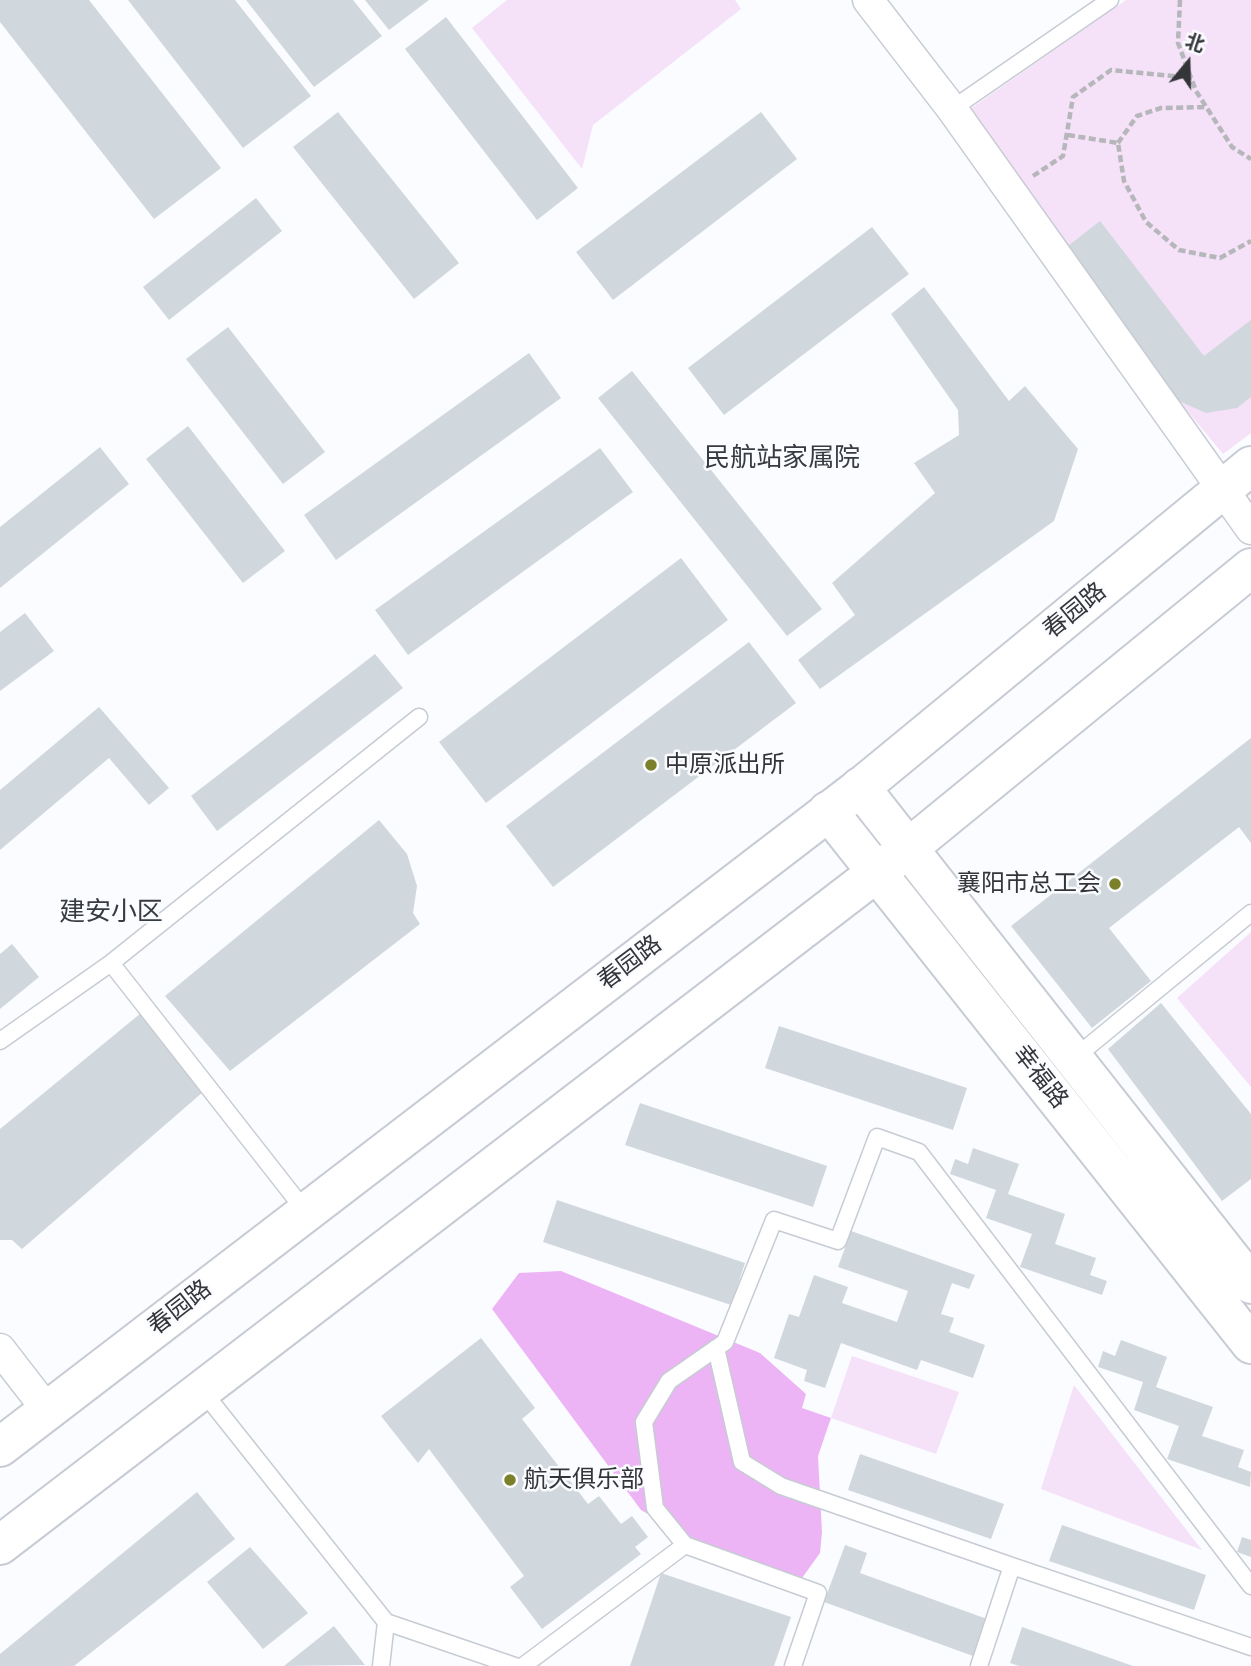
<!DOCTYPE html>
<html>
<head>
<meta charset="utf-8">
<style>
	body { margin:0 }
	#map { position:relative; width:1251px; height:1666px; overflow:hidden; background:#fafcff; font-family:"Zilla Slab","Noto Sans SC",serif }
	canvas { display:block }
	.north { position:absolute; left:1153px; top:28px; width:70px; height:70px; -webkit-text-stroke:5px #fafcff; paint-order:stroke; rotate:19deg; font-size:19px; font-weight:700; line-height:28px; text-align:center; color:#343538 }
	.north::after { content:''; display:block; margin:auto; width:24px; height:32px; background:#343538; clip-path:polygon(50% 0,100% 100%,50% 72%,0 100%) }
</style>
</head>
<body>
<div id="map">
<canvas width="1251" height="1666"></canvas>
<div class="north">北</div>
</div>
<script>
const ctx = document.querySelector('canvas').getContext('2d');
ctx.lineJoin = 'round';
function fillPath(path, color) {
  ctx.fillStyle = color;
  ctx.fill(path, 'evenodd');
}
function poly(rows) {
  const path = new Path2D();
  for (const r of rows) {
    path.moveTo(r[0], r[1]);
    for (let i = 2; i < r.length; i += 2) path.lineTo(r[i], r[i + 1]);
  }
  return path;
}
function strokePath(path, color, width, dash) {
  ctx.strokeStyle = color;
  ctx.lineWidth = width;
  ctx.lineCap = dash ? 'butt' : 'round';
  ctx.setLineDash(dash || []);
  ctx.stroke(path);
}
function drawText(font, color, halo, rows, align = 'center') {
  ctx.font = font + ' "Zilla Slab","Noto Sans SC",serif';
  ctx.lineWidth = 5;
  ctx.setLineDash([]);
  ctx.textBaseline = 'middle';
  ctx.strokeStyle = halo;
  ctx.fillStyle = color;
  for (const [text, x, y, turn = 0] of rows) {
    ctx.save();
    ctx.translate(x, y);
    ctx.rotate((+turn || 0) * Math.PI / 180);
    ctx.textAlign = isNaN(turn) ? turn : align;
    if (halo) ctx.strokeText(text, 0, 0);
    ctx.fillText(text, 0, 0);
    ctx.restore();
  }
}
fillPath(poly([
	[507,0,735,0,741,9,593,125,582,169,472,28],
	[1126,0,1251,0,1251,433,1223,454,1179,401,970,109],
	[1251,932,1251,1087,1177,998],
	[852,1356,959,1392,936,1454,831,1418],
	[1074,1385,1202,1550,1041,1489]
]), '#f5e1f8');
fillPath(poly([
	[561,1271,760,1353,806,1394,802,1408,831,1418,818,1456,822,1532,820,1553,797,1585,732,1562,641,1510,492,1309,519,1273]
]), '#edb4f5');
fillPath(poly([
	[0,0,89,0,221,168,154,219,0,22],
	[128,0,235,0,311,96,243,148],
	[246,0,353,0,382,36,314,87],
	[365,0,429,0,389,30],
	[446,17,578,188,537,220,405,49],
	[338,112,459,263,414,299,293,147],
	[761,112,797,159,613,300,576,252],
	[256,198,282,231,169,320,143,287],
	[1100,221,1204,356,1251,320,1251,397,1237,408,1206,413,1179,401,1063,250],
	[872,227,909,274,724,415,688,368],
	[924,287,1009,401,1025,386,1078,449,1054,521,820,689,798,660,855,615,832,583,935,493,914,463,959,435,958,410,891,314],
	[228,327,325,452,283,484,186,359],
	[529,353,561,398,336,560,304,515],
	[632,371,822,609,787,636,598,398],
	[188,426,285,551,243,583,146,459],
	[100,447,129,484,0,588,0,527],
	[600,448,633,492,408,655,375,610],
	[681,558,728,620,486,803,439,742],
	[25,613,54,651,0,691,0,632],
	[749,642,796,703,553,887,506,826],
	[375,654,403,688,217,831,191,796],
	[99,707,169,788,149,805,109,758,0,850,0,790],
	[1251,738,1251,843,1239,827,1109,928,1151,981,1092,1028,1011,926],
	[379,820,407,854,417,886,413,913,420,924,230,1071,165,996],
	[12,944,39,977,0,1009,0,954],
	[1161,1003,1251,1114,1251,1179,1222,1201,1108,1049],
	[141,1013,203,1092,22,1249,12,1240,0,1240,0,1129],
	[779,1026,967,1088,953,1130,765,1068],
	[640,1103,827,1166,813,1207,625,1145],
	[973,1148,1019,1164,1008,1194,1065,1214,1055,1244,1096,1258,1090,1275,1107,1281,1102,1295,1020,1267,1032,1234,986,1218,996,1190,950,1174,955,1159,968,1164],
	[557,1200,745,1263,731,1305,543,1242],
	[851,1231,975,1275,969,1289,952,1283,941,1314,954,1318,949,1332,985,1345,973,1378,921,1360,917,1370,841,1343,825,1388,804,1381,807,1370,774,1358,789,1314,799,1317,814,1275,848,1287,842,1303,897,1322,908,1291,838,1267],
	[481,1338,535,1408,522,1419,588,1504,599,1496,621,1524,632,1516,648,1537,635,1547,641,1554,542,1629,510,1587,524,1576,429,1449,418,1463,381,1416],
	[1121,1340,1167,1357,1156,1387,1213,1407,1202,1436,1244,1450,1238,1467,1251,1472,1250,1487,1167,1459,1179,1426,1134,1410,1143,1382,1098,1367,1103,1351,1115,1356],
	[860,1454,1004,1504,991,1539,848,1490],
	[197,1492,235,1539,74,1666,0,1666,0,1654],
	[1062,1525,1206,1575,1194,1610,1049,1561],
	[1242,1537,1251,1540,1251,1557,1237,1552],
	[845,1545,867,1553,860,1573,987,1619,973,1656,824,1602],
	[250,1547,308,1613,263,1649,207,1582],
	[661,1573,791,1617,774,1666,630,1666],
	[334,1626,365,1665,284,1666],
	[1022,1627,1133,1666,1019,1666,1010,1663]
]), '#d0d8dd');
const service = poly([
	[952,109,1110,0],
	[0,1041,111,963],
	[1073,1059,1251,913],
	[306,1212,111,963,419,717],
	[716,1348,742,1462,781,1486,1012,1566],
	[201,1389,386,1622,515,1666],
	[685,1545,818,1593,793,1666],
	[381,1666,386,1622],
	[523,1666,685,1545,655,1508,644,1422,669,1381,725,1342,774,1220,838,1241,877,1137,919,1152,1251,1586],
	[979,1666,1012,1566,1251,1647]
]);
const minor = poly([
	[868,0,952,109,1251,529],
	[0,1349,48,1411]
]);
const tertiary = poly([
	[860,787,1251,1284],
	[828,811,1251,1344]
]);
const primary = poly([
	[0,1447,866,783,1251,466],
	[0,1545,906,850,1251,568]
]);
strokePath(service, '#c7cbd3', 19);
strokePath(minor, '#c7cbd3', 33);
strokePath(tertiary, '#c7cbd3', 42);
strokePath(primary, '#c7cbd3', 42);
strokePath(poly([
	[1180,0,1178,43,1196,91,1232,147,1251,159],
	[1068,135,1118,143,1124,181,1146,222,1179,250,1220,258,1251,241],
	[1118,143,1137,116,1161,108,1207,107],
	[1033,176,1063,156,1073,97,1111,70,1192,78]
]), '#b5b7ba', 4.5, [7, 3.5]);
strokePath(service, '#fff', 16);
strokePath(minor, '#fff', 30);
strokePath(tertiary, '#fff', 38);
strokePath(primary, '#fff', 38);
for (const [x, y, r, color] of [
	[651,765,7,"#7b802a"],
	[1115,884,7,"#7b802a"],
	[510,1480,7,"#7b802a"]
]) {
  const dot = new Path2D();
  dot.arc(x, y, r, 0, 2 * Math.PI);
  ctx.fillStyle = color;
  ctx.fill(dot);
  strokePath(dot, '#fafcff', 2.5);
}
drawText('24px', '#343538', '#fafcff', [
	["春园路",1075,611,-39],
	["春园路",630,963,-37],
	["幸福路",1040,1077,52],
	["春园路",180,1308,-38]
]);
drawText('24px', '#343538', '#fafcff', [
	["中原派出所",665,765],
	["襄阳市总工会",1101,884,"right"],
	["航天俱乐部",524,1480]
], 'left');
drawText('26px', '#373a40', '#fafcff', [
	["民航站家属院",782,459],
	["建安小区",111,913]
]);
</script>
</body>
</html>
